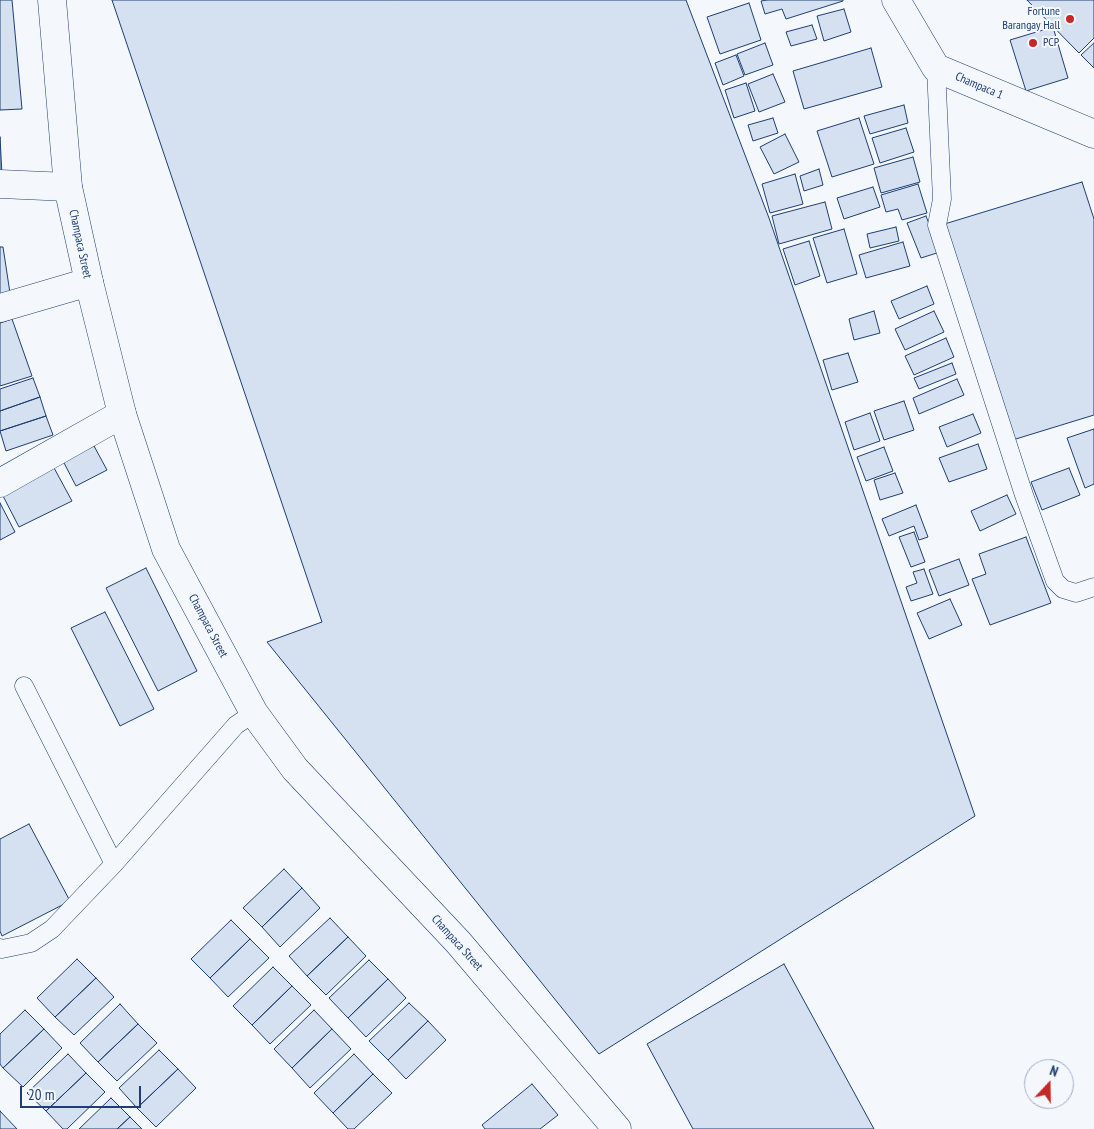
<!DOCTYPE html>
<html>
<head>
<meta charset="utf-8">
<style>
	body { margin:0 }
	#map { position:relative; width:1094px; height:1129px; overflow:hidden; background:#f4f7fb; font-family:"PT Sans Narrow",sans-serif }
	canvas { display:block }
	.north { position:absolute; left:1024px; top:1059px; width:50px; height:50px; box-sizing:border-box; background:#f4f7fb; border:1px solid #9eadc5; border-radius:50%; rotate:21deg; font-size:14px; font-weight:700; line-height:20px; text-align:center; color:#1d3f73 }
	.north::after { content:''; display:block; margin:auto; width:18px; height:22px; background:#c62828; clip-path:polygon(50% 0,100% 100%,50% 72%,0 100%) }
	.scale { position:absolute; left:20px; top:1086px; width:121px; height:22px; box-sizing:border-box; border:2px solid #1d3f73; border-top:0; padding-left:6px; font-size:15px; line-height:18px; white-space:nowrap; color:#1d3f73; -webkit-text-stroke:4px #f4f7fb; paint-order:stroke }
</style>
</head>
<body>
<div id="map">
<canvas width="1094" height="1129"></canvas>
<div class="north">N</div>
<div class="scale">20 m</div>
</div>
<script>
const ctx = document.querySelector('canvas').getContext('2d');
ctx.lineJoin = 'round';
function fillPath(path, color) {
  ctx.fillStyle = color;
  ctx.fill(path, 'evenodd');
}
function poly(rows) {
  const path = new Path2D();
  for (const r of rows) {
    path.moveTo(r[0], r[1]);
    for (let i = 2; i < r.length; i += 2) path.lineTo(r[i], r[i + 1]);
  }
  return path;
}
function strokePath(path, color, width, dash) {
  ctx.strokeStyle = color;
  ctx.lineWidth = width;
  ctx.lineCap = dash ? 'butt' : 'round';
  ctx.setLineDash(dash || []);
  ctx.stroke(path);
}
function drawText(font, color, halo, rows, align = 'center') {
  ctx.font = font + ' "PT Sans Narrow",sans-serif';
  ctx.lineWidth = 4;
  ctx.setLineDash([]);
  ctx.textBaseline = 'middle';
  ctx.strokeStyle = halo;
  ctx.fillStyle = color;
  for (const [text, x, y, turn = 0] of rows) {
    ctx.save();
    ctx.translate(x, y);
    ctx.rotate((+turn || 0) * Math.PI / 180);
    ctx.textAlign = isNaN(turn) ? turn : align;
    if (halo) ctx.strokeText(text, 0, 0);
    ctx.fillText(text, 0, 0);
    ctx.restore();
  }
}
const building = poly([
	[0,0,12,0,22,109,0,110,0,0],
	[112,0,686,0,769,218,975,816,599,1054,267,642,322,622,112,0],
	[767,0,843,0,843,1,786,19,782,9,765,14,761,1,767,0],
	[1027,0,1094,0,1094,38,1079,53,1027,0],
	[749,3,761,40,720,54,707,17,749,3],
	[844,9,851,32,824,41,817,16,844,9],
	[812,25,817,39,791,46,786,32,812,25],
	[1053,27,1068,78,1026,91,1010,40,1053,27],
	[765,43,773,65,745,75,737,54,765,43],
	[1094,43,1094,68,1081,55,1094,43],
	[871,48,882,87,804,109,793,71,871,48],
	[736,55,744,76,723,85,715,63,736,55],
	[773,74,785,102,759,112,748,84,773,74],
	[746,83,755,111,734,118,725,90,746,83],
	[904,105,908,123,870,134,864,116,904,105],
	[773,118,778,133,753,141,748,125,773,118],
	[859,118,874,164,832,177,817,131,859,118],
	[906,128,914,152,880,163,872,138,906,128],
	[785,134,799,162,774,174,760,147,785,134],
	[0,137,2,175,0,176,0,137],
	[913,157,920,182,881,193,874,168,913,157],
	[819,169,823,185,804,191,800,176,819,169],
	[795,174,803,204,770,213,762,184,795,174],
	[1082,182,1094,219,1094,415,1006,442,938,226,1082,182],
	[918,184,927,213,902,220,898,209,886,212,881,195,918,184],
	[873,187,880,207,844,219,837,198,873,187],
	[825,202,832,229,779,244,772,216,825,202],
	[926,216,940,252,921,258,907,223,926,216],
	[896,227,899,241,870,248,867,234,896,227],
	[844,229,857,274,827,283,813,238,844,229],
	[809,241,820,276,795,285,783,249,809,241],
	[903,242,910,266,866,278,859,255,903,242],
	[0,247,3,247,10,293,0,295,0,247],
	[927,286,934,304,899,319,891,301,927,286],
	[874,311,880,333,854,340,849,319,874,311],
	[934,311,944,332,905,350,895,329,934,311],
	[12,319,32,376,0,386,0,323,12,319],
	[946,338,954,357,914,375,905,356,946,338],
	[848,353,858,382,832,390,823,360,848,353],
	[952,363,956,374,919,389,914,378,952,363],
	[33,378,40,397,0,411,0,389,33,378],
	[957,379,964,395,919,414,913,398,957,379],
	[40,397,46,416,0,431,0,411,40,397],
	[904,401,914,430,884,440,874,411,904,401],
	[870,413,880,441,854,450,845,422,870,413],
	[973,414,981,433,947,447,939,427,973,414],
	[46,416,53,435,6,451,0,431,46,416],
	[1094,429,1094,484,1085,488,1067,438,1094,429],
	[978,444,987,469,949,482,939,458,978,444],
	[94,446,107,470,76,486,63,461,94,446],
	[884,447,893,471,866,481,857,457,884,447],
	[53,466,72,501,19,527,1,492,53,466],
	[1069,468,1080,495,1042,510,1031,482,1069,468],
	[895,473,903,493,880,500,874,480,895,473],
	[1007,495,1016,514,980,531,971,511,1007,495],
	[0,503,15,532,0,540,0,503],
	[916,505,928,537,919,540,914,526,889,536,882,519,916,505],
	[914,532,925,562,911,567,899,537,914,532],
	[1026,537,1051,603,990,625,972,579,986,574,979,554,1026,537],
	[959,559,969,585,939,596,929,570,959,559],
	[146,568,197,671,158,691,106,588,146,568],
	[924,569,933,594,911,601,906,587,917,583,913,572,924,569],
	[950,599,962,625,929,639,917,613,950,599],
	[105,612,154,709,120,726,71,628,105,612],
	[29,824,70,901,2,936,0,931,0,839,29,824],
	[284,869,302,888,262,927,243,908,284,869],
	[302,888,320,908,280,947,262,927,302,888],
	[330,918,348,937,307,976,289,956,330,918],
	[231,920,250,939,210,978,191,959,231,920],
	[348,937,366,956,326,995,307,976,348,937],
	[250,939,269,958,228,997,210,978,250,939],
	[77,959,96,978,55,1017,37,998,77,959],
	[369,960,388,979,348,1018,329,998,369,960],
	[784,964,874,1129,693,1129,647,1044,784,964],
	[273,967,292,986,252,1025,233,1006,273,967],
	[96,978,114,997,74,1035,55,1017,96,978],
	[388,979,406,998,366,1037,348,1018,388,979],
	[292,986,311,1005,270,1044,252,1025,292,986],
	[409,1003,428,1021,388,1060,369,1041,409,1003],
	[120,1004,138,1024,98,1062,80,1043,120,1004],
	[25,1010,44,1029,3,1068,0,1064,0,1034,25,1010],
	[314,1010,332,1029,292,1068,274,1049,314,1010],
	[428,1021,446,1040,406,1079,388,1060,428,1021],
	[138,1024,157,1043,117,1081,98,1062,138,1024],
	[44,1029,62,1048,23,1087,3,1068,44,1029],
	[332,1029,351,1049,310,1088,292,1068,332,1029],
	[159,1050,178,1069,137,1108,119,1088,159,1050],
	[68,1054,86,1073,46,1111,27,1093,68,1054],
	[354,1054,373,1074,333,1113,314,1093,354,1054],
	[178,1069,196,1088,156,1127,137,1108,178,1069],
	[86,1073,105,1092,67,1129,63,1129,46,1111,86,1073],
	[373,1074,392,1093,354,1129,348,1129,333,1113,373,1074],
	[532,1084,558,1115,540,1129,485,1129,482,1125,532,1084],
	[111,1098,130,1117,117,1129,79,1129,111,1098],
	[0,1111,17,1129,0,1129,0,1111],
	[130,1117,142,1129,117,1129,130,1117]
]);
fillPath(building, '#d5e0f0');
strokePath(building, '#1d3f73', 1);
const service = poly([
	[936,68,942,199,937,225,1024,495,1055,581,1063,589,1076,593,1094,587],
	[24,686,114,864],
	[0,948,2,949,31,943,52,929,114,864,236,725,254,713]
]);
const minor = poly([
	[896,0,936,68,1094,134],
	[0,184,68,187],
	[0,308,89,282],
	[0,483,122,414]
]);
const tertiary = poly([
	[52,0,68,187,89,282,122,414,166,549,254,713,295,769,458,942,617,1129]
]);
strokePath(service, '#1d3f73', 19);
strokePath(minor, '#1d3f73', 29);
strokePath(tertiary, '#1d3f73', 29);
strokePath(service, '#f4f7fb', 18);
strokePath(minor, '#f4f7fb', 28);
strokePath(tertiary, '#f4f7fb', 28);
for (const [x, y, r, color] of [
	[1070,19,5,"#c62828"],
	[1033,43,5,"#c62828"]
]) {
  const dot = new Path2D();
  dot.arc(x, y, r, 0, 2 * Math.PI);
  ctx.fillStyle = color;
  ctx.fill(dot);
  strokePath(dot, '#f4f7fb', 2);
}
drawText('12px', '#1d3f73', '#f4f7fb', [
	["Fortune",1060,12],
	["Barangay Hall",1060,26],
	["PCP",1043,43,"left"]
], 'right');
drawText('12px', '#1d3f73', '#f4f7fb', [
	["Champaca 1",979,86,23],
	["Champaca Street",80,244,78],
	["Champaca Street",208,626,62],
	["Champaca Street",457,943,48]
]);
</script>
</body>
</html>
